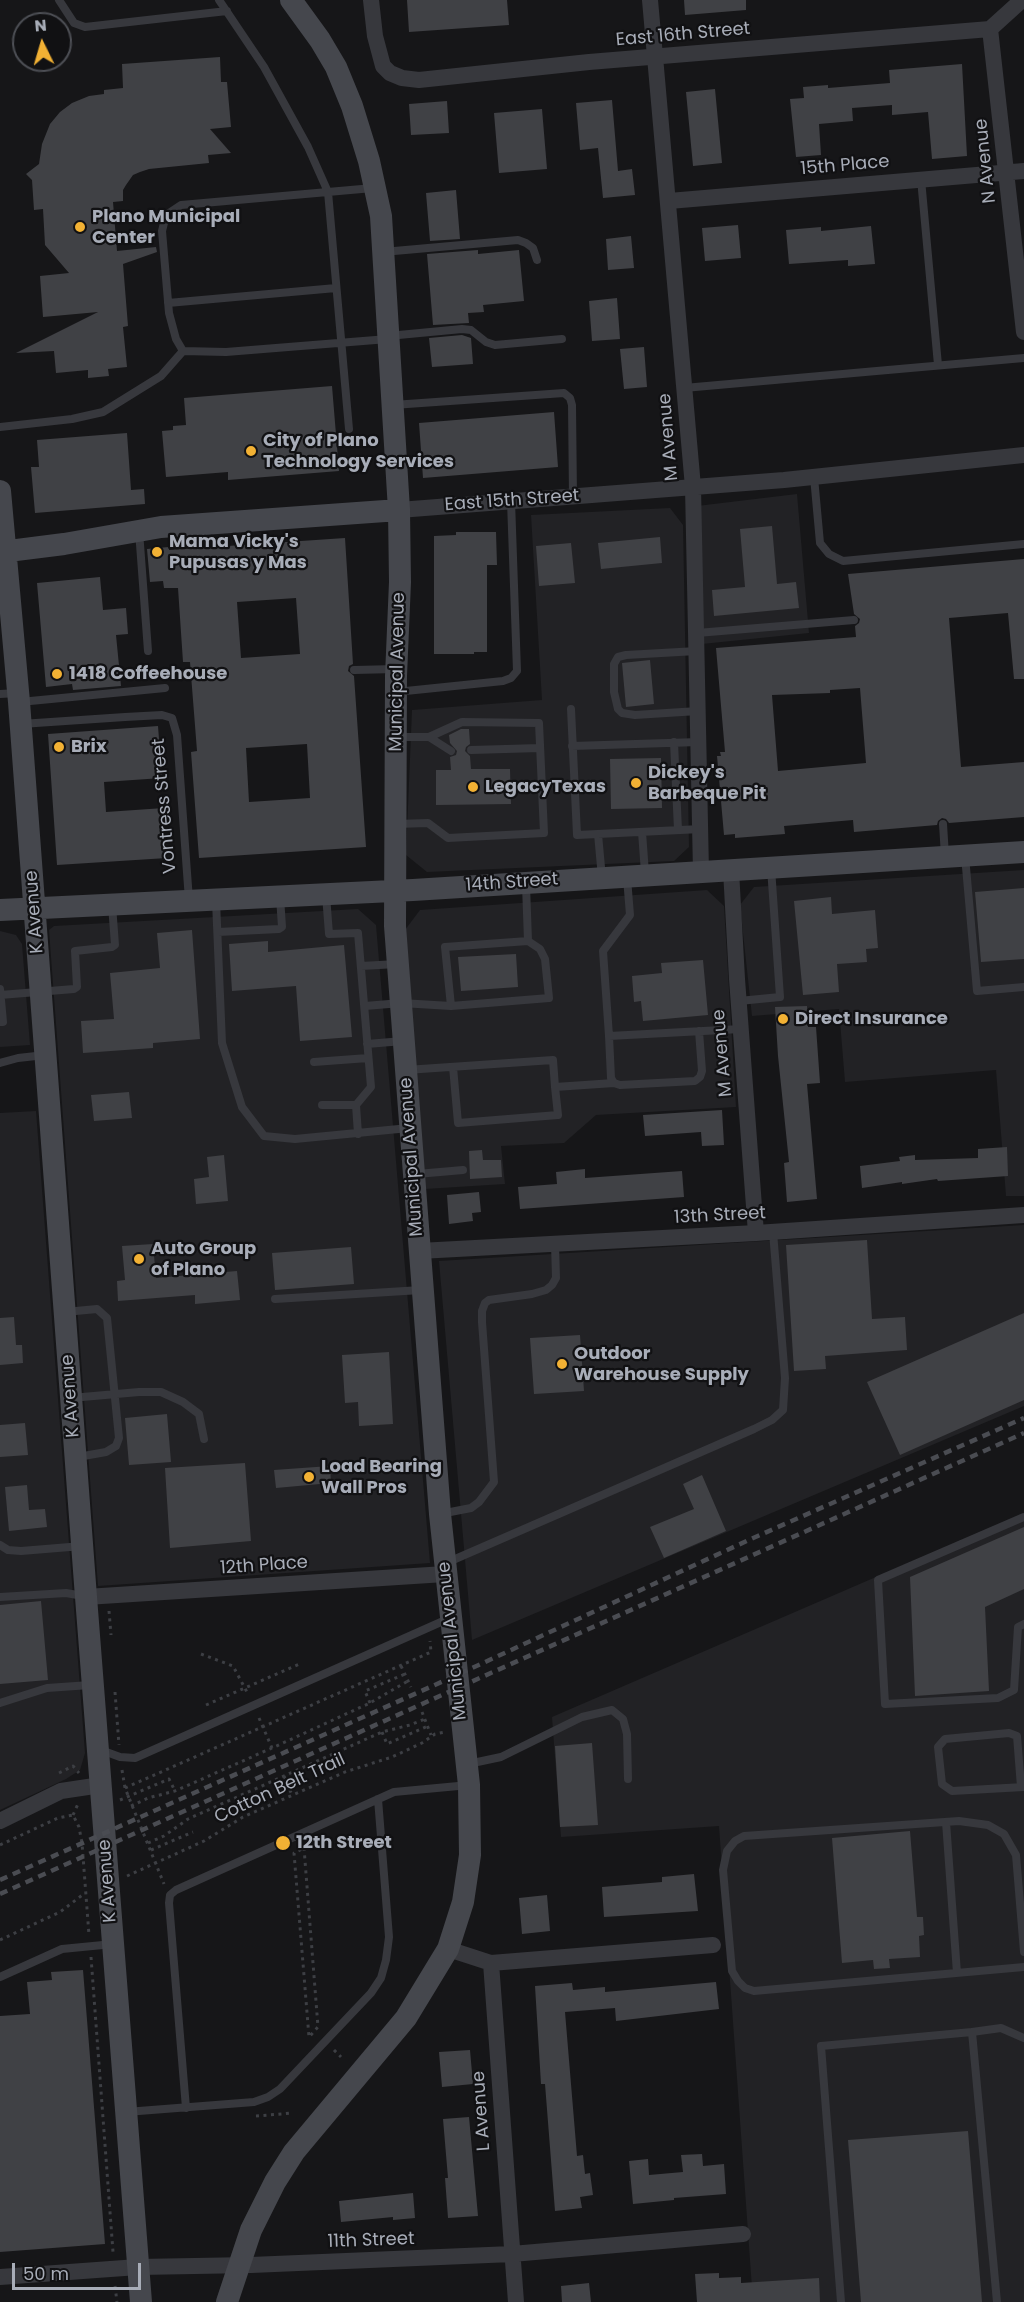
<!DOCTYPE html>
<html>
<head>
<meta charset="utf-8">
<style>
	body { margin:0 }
	#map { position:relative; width:1024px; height:2302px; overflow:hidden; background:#161618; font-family:Poppins,sans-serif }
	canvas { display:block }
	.north { position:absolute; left:12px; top:12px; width:60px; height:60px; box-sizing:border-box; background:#111113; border:2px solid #4d4f55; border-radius:50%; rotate:355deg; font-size:16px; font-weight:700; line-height:24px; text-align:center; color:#a8adb8 }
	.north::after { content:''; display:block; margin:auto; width:21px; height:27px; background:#f2b134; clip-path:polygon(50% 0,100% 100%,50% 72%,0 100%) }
	.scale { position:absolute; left:12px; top:2263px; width:129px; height:27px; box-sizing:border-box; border:3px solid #a8adb8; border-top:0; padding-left:8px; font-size:18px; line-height:21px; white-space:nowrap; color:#a8adb8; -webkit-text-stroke:4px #111113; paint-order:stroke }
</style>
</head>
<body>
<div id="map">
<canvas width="1024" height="2302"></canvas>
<div class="north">N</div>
<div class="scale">50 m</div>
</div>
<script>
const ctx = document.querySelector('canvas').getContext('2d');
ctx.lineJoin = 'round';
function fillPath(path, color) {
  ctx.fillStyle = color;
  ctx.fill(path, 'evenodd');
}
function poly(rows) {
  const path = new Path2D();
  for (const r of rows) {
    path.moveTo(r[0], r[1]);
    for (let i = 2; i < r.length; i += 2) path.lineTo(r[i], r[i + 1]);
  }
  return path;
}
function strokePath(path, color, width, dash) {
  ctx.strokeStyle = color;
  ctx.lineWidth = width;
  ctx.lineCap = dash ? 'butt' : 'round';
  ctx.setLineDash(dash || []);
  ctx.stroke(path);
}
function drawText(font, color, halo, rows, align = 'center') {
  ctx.font = font + ' Poppins,sans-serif';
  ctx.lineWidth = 4.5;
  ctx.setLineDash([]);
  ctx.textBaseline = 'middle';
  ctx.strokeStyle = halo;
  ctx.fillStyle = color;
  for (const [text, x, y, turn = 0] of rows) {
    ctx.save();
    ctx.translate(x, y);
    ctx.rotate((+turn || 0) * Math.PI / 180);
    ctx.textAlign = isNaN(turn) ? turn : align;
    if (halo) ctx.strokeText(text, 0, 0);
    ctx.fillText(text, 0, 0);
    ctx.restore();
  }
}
fillPath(poly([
	[797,494,809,633,702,644,697,506],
	[670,508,683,525,689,847,674,861,427,872,406,855,412,710,542,700,531,515],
	[1024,870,1024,1196,1006,1196,996,1070,845,1082,839,1009,752,1016,740,905,754,887],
	[707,890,724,906,736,1107,596,1115,564,1143,501,1146,505,1184,425,1189,405,930,420,910],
	[358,909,376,925,430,1563,98,1586,49,930,54,926],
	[0,931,16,935,22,944,30,1045,0,1047],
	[36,1111,85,1753,80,1770,66,1779,0,1810,0,1113],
	[1024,1225,1024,1406,472,1640,439,1261],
	[1024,1513,1024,2302,753,2302,719,1826,561,1837,552,1717]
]), '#222225');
fillPath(poly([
	[407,0,507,0,509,25,409,32],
	[684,0,746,0,746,10,685,15],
	[220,57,221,82,227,82,231,127,210,129,231,153,208,155,209,163,149,169,140,172,133,175,126,185,123,190,123,201,113,202,117,251,156,247,157,252,123,264,128,326,123,327,127,367,108,369,109,376,88,378,88,370,56,373,54,351,16,353,98,312,43,317,40,276,69,273,45,245,43,209,34,210,32,180,26,174,39,164,42,144,50,124,60,112,72,103,89,96,104,94,104,90,123,88,122,64],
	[962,64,967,156,932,159,928,112,892,115,892,105,852,108,853,121,819,124,821,155,796,157,790,99,804,98,803,87,828,85,828,88,890,83,889,70],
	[715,89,722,163,693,166,686,92],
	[612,100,618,171,632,169,635,195,603,198,598,148,580,150,576,103],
	[447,101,449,133,411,135,409,104],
	[542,109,547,169,499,173,494,113],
	[456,190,460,239,430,241,426,193],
	[738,225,741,258,705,261,702,228],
	[871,226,875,264,848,266,848,260,789,264,786,230,821,227,821,231],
	[631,236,634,268,608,270,606,239],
	[478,250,478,254,519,250,524,301,483,305,484,312,468,313,469,323,433,325,427,254],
	[617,298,620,339,592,341,589,301],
	[462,335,471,338,473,364,432,367,429,338],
	[644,347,647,387,624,389,620,349],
	[332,386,339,471,228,480,228,472,166,477,162,431,173,430,173,426,186,425,184,398],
	[554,412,558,467,423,478,419,423],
	[127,433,131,490,144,489,145,504,35,513,31,467,39,467,37,440],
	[772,526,777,584,796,582,799,608,714,616,712,590,745,587,740,529],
	[456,532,496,532,497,565,487,565,487,652,474,652,474,654,434,654,434,536,456,535],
	[660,537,662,563,601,569,598,543],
	[345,538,353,664,349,666,348,671,354,676,366,847,199,858,191,752,197,751,190,662,183,662,178,588,164,588,163,581,150,582,147,549,169,547,169,550],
	[296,598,300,654,241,658,237,602],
	[307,744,310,798,249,802,246,748],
	[571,543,575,583,539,586,536,546],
	[1024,559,1024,679,1014,679,1008,613,949,618,961,767,1024,762,1024,817,949,823,946,819,942,818,938,821,937,825,854,832,853,820,784,826,785,834,735,838,735,834,724,835,717,756,721,756,720,752,725,752,716,648,856,637,855,626,859,623,860,619,854,614,848,574],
	[860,688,866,763,778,771,772,695,830,693,830,690],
	[100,577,103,610,126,608,128,634,116,635,121,686,73,690,72,684,46,687,37,583],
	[650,660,654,704,626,707,622,663],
	[158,726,162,778,104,782,106,812,164,808,167,858,57,865,48,734],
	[461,729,469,729,470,744,466,747,465,751,470,756,471,769,510,769,511,804,436,805,436,770,451,770,450,757,456,755,457,751,450,743,449,735],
	[661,758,662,808,611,809,610,759],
	[1024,888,1024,959,981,962,975,892],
	[831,897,832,914,875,910,878,948,866,949,867,962,837,964,839,992,803,995,794,901],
	[192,930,200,1039,153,1043,153,1048,83,1053,81,1021,114,1019,110,973,160,968,157,933],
	[268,941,268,952,344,945,352,1037,300,1041,296,986,232,991,229,944],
	[516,954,518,987,461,991,458,957],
	[703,960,708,1015,643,1021,641,1001,634,1002,632,976,662,973,661,963],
	[807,1006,808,1027,816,1027,820,1083,807,1084,817,1199,787,1202,784,1163,789,1162,778,1056,775,1007],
	[129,1092,132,1118,94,1121,91,1095],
	[722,1110,724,1145,702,1146,701,1132,645,1136,643,1115],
	[1007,1147,1008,1176,938,1181,937,1179,902,1184,902,1182,862,1188,860,1166,900,1161,899,1157,915,1155,915,1160,978,1158,978,1149],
	[482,1150,483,1160,501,1160,502,1177,470,1179,469,1151],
	[224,1155,228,1201,196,1204,194,1179,209,1177,207,1157],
	[585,1169,585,1178,682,1171,684,1197,520,1209,518,1187,557,1184,556,1172],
	[479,1192,481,1212,472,1213,473,1221,449,1224,447,1195],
	[867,1240,872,1319,905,1317,907,1350,825,1356,826,1369,794,1371,786,1245],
	[153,1244,156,1278,237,1271,240,1300,195,1304,195,1295,118,1301,117,1281,125,1280,122,1246],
	[351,1247,354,1284,275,1290,272,1253],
	[1024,1313,1024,1400,900,1455,867,1382],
	[14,1317,16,1345,22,1345,23,1363,0,1365,0,1318],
	[580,1335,584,1391,534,1394,530,1338],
	[389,1352,393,1424,359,1426,358,1402,345,1403,342,1355],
	[167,1414,171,1462,129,1465,125,1418],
	[25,1423,28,1455,0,1457,0,1425],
	[245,1463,251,1541,170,1548,165,1468],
	[330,1466,331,1483,276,1488,274,1470],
	[702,1475,726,1531,664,1558,650,1527,694,1509,683,1484],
	[27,1485,29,1510,45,1509,47,1527,9,1531,5,1487],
	[1024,1527,1024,1589,985,1607,989,1691,915,1696,910,1577],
	[41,1601,48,1680,0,1684,0,1605],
	[592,1743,598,1825,560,1827,555,1746],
	[910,1831,917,1917,923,1917,924,1935,919,1936,920,1957,889,1959,890,1968,874,1969,873,1960,842,1963,832,1838],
	[694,1874,698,1911,604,1917,602,1887,662,1882,662,1877],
	[547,1895,550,1931,522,1934,519,1898],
	[83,1970,105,2244,0,2252,0,2016,30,2014,27,1982,52,1980,51,1972],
	[716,1982,719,2009,616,2021,615,2008,565,2012,577,2156,583,2155,585,2174,590,2173,593,2195,580,2197,582,2208,555,2211,545,2084,541,2084,535,1986,572,1983,573,1990,605,1987,605,1992],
	[470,2050,473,2084,442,2087,439,2052],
	[469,2117,478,2216,448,2218,445,2178,448,2178,443,2119],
	[968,2131,982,2302,861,2302,848,2140],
	[702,2154,703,2166,724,2164,726,2194,674,2198,674,2200,633,2204,629,2161,648,2159,649,2175,683,2172,681,2155],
	[413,2193,415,2218,393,2220,393,2217,341,2222,339,2201],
	[719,2273,719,2278,741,2277,741,2283,819,2278,820,2302,697,2302,695,2274],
	[589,2283,591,2302,562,2302,561,2286]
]), '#404145');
strokePath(poly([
	[109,1611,111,1635],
	[201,1654,233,1666,248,1694],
	[401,1666,411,1687],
	[115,1692,119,1745],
	[370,1703,365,1691,405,1674],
	[206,1705,302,1663],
	[422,1712,431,1735],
	[259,1718,272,1748],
	[382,1732,387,1744,428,1726],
	[122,1770,125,1788,164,1884],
	[59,1773,73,1766,79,1773],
	[284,1776,292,1795],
	[125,1788,431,1652,430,1641],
	[120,1800,169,1779,175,1791],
	[131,1806,148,1798,175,1791,272,1748,370,1703,408,1681],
	[73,1815,78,1804],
	[148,1843,164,1836,188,1819,382,1732,410,1725,425,1719],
	[0,1845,58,1818,73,1815,79,1827,82,1843,89,1935],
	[304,1848,318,2027,309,2037,294,1853,304,1848],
	[151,1850,193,1832],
	[127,1876,204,1841,243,1817,345,1772,392,1757,422,1743,435,1734,445,1732],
	[0,1940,60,1912,85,1893],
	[91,1957,113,2252],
	[334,2050,341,2057],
	[256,2116,293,2113],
	[115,2286,117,2302]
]), '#3d3f44', 3, [3, 4.5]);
strokePath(poly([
	[59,0,74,23,85,27,227,11],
	[219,0,264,67,308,147,328,192,349,429],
	[921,179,938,365],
	[383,252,518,240,526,243,533,248,537,260],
	[168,303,336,288],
	[388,336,462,329,471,330,486,342,495,345,562,339],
	[183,351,176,339,169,313,162,231,166,215,181,205,373,188],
	[684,388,1024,358],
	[393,405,564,393,570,398,572,405,573,497],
	[0,427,72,419,103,412,161,376,183,351,226,352,388,339],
	[814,477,820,543,829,554,843,561,1024,544],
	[139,531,148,651],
	[697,633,854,620],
	[697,651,626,655,618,657,614,664,614,692,618,709,622,713,635,715,698,711],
	[354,670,396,669],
	[396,692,503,681,511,678,517,671,511,501],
	[0,694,18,693],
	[20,702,165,688],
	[571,709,577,835,701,829],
	[21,724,125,717,162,715,172,718,177,735,189,900],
	[429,737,451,751],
	[674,742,678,830],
	[572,746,699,742],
	[471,750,540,748],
	[396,824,428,823,448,838,544,833,539,723,462,722,429,737,398,737],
	[943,824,945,856],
	[642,832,645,873],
	[598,834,602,878],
	[965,856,977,991,1024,987],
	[627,878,630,915,603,951,609,1036,741,1029],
	[326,895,329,934,358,933,371,1087,356,1105,358,1134],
	[216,901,222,1043,242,1107,264,1136,295,1139,409,1128],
	[218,932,279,929,282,927,280,897],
	[361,966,397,964],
	[0,989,3,1022,0,1022],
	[0,995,74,989,77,987,75,951,112,947,115,945,112,905],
	[739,1001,780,997,771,868],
	[365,1006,401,1003,451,1006,445,947,528,941,526,885],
	[451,1006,549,998,545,959,540,949,528,941],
	[609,1036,611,1078,614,1083,620,1085,695,1081,700,1077,702,1071,699,1031],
	[367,1044,403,1041],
	[314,1062,368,1058],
	[0,1063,18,1058,45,1055],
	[453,1067,458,1123,558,1115,555,1087],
	[406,1070,553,1060,555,1087,614,1083],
	[322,1105,356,1105],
	[417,1174,463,1170],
	[275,1299,421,1290],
	[65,1312,97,1309,107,1318,119,1438,116,1446,106,1452,78,1457],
	[71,1398,139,1392,161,1392,183,1402,199,1414,204,1439],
	[440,1514,471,1508,479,1502,494,1482,482,1322,482,1311,485,1303,489,1300,532,1294,546,1290,552,1285,556,1278,555,1244],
	[1024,1517,878,1580,885,1704,998,1698,1014,1690,1018,1627,1024,1624],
	[0,1545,8,1550,21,1551,82,1546],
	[446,1563,754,1429,772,1420,783,1410,785,1378,773,1232],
	[0,1597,66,1593,83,1596],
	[0,1703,47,1688,90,1685],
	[101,1750,120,1757,135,1758,450,1618],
	[468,1764,501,1757,582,1717,612,1710,623,1719,627,1734,628,1779],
	[1021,1787,1017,1736,1009,1733,945,1739,938,1747,942,1784,952,1791,1024,1787],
	[946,1822,957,1973],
	[1024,1952,1016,1855,1004,1834,988,1825,959,1821,744,1836,735,1841,727,1851,723,1870,732,1971,738,1981,745,1988,754,1991,1024,1967],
	[0,1977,62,1949,113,1944],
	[186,2108,169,1903,170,1895,176,1890,394,1792,469,1785],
	[126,2112,254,2102,268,2097,280,2089,371,1993,381,1978,386,1960,389,1937,378,1799],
	[841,2302,821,2046,972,2032],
	[997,2302,972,2032,1001,2028,1024,2038]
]), '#37383d', 8);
strokePath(poly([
	[371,0,375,36,383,66,390,73,402,78,419,80,589,62,990,29],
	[650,0,693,487,701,872],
	[1022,0,990,29,1024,332],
	[669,201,1024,171],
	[399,510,784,480,1024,455],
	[731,870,737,979,756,1233],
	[419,1251,756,1233,1024,1215],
	[86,1597,445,1574],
	[0,1821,61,1791,101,1785],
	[448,1949,491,1963,516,2302],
	[491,1963,713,1945],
	[0,2277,138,2267,251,2265,512,2254,743,2234]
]), '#37383d', 16);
strokePath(poly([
	[0,491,19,702,86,1597,141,2302],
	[0,552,64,544,161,527,399,510],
	[0,910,413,890,1024,852],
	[227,2302,251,2230,275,2182,294,2152,406,2018,448,1949,463,1902,470,1855,469,1785,440,1514,395,926,396,676,400,582,399,510,381,216,369,161,352,106,336,67,320,40,291,0]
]), '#45474d', 22);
strokePath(poly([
	[0,1880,457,1675,751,1539,1024,1418],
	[0,1894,1024,1433]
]), '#4a4c52', 4.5, [8, 6]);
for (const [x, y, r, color] of [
	[80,227,6,"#f2b134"],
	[251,451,6,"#f2b134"],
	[157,552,6,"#f2b134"],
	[57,674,6,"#f2b134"],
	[59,747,6,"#f2b134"],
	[636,783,6,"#f2b134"],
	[473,787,6,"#f2b134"],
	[783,1019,6,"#f2b134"],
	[139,1259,6,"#f2b134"],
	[562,1364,6,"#f2b134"],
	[309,1477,6,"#f2b134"],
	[283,1843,8,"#f2b134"]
]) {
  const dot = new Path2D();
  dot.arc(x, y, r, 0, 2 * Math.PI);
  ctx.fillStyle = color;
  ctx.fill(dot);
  strokePath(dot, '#111113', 2);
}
drawText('18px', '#a8adb8', '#111113', [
	["East 16th Street",683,35,-5],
	["N Avenue",986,161,-96],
	["15th Place",845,166,-5],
	["M Avenue",669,437,-95],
	["East 15th Street",512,501,-4],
	["Municipal Avenue",398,672,-89],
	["Vontress Street",165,806,-95],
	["14th Street",512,883,-4],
	["K Avenue",35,912,-94],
	["M Avenue",723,1053,-95],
	["Municipal Avenue",412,1157,-94],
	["13th Street",720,1216,-3],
	["K Avenue",71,1396,-94],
	["12th Place",264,1566,-4],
	["Municipal Avenue",453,1641,-96],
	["Cotton Belt Trail",280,1789,-25],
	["K Avenue",108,1881,-94],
	["L Avenue",482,2111,-94],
	["11th Street",371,2241,-2]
]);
drawText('bold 18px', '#a8adb8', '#111113', [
	["Plano Municipal",92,217],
	["Center",92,238],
	["City of Plano",263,441],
	["Technology Services",263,462],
	["Mama Vicky's",169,542],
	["Pupusas y Mas",169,563],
	["1418 Coffeehouse",69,674],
	["Brix",71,747],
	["Dickey's",648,773],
	["Barbeque Pit",648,794],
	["LegacyTexas",485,787],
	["Direct Insurance",795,1019],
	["Auto Group",151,1249],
	["of Plano",151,1270],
	["Outdoor",574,1354],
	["Warehouse Supply",574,1375],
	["Load Bearing",321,1467],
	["Wall Pros",321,1488],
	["12th Street",296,1843]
], 'left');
</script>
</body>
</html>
